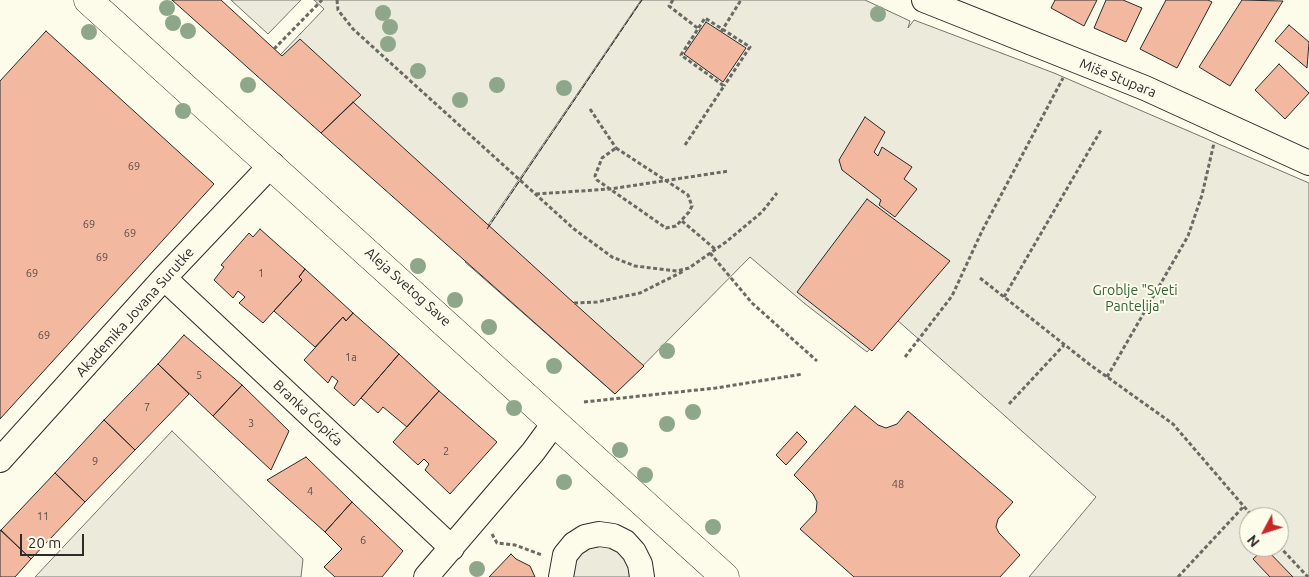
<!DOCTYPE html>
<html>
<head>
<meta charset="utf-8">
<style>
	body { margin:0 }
	#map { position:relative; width:1309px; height:577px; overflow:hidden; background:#fdfbea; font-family:Ubuntu,sans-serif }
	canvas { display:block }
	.north { position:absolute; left:1239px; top:507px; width:50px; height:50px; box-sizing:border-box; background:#fdfbea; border:1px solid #a9a89e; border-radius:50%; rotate:230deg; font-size:14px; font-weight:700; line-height:20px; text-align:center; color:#2b2b2b }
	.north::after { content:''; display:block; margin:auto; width:18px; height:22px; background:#c62828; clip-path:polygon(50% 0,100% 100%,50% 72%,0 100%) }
	.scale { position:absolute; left:20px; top:534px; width:64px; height:22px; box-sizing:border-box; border:2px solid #2b2b2b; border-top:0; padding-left:6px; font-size:15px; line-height:18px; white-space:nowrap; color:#2b2b2b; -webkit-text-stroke:4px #fdfbea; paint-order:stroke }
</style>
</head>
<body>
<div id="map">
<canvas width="1309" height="577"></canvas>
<div class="north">N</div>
<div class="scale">20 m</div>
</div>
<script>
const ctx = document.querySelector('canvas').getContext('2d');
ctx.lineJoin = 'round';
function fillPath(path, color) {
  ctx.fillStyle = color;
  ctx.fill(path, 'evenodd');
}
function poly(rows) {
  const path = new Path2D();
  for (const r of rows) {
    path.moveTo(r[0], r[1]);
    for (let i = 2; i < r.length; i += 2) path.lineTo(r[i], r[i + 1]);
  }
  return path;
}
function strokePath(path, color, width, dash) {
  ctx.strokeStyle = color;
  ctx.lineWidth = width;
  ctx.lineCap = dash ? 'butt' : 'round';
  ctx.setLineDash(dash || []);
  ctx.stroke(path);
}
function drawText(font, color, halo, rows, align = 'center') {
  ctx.font = font + ' Ubuntu,sans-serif';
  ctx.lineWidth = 4;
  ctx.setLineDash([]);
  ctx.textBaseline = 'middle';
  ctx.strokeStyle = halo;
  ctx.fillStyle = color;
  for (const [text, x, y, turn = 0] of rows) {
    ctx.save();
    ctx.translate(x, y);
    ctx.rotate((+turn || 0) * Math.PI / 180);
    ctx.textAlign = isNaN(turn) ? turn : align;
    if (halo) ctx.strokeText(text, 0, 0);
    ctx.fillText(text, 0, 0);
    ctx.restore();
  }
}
const green = poly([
	[231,0,301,0,268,34,231,0],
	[314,0,641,0,465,259,261,75,324,9,314,0],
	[642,0,865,0,910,21,908,28,914,20,1054,73,1309,183,1309,577,1029,577,1096,497,896,319,867,352,804,303,750,257,615,394,465,262,642,0],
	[1249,517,1279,517,1279,547,1249,547,1249,517],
	[172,431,303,559,301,577,35,577,172,431],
	[585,545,619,547,634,577,567,577,569,564,585,545]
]);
fillPath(green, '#ecebdb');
strokePath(green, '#74746e', 1);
const building = poly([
	[172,0,221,0,282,56,300,39,361,95,321,133,172,0],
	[1055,0,1097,0,1084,26,1051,8,1055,0],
	[1106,0,1123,0,1142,8,1126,42,1094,28,1106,0],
	[1166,0,1208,0,1212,2,1177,68,1140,49,1166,0],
	[1242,0,1283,1,1230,86,1199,67,1242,0],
	[706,22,746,48,723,82,684,54,706,22],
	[1289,25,1309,42,1307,68,1275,41,1289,25],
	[46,31,214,184,0,419,0,81,46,31],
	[1279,64,1309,93,1285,119,1255,90,1279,64],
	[353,102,574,303,644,366,615,394,321,133,353,102],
	[865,117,885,132,874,152,878,156,882,147,912,167,904,179,917,189,895,217,879,205,881,200,842,170,839,160,865,117],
	[867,199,950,261,872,351,797,292,867,199],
	[260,229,305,269,299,277,302,280,263,323,239,303,245,297,238,291,233,298,214,280,224,267,221,265,249,233,253,237,260,229],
	[305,269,353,313,346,321,343,317,315,347,274,311,302,280,299,277,305,269],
	[353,313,399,354,354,406,334,388,338,381,332,376,328,383,304,360,343,317,346,321,353,313],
	[184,335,242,385,213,416,158,364,184,335],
	[399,354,439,391,407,427,383,407,378,413,361,398,399,354],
	[158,364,189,394,135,450,104,420,158,364],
	[242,385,289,431,271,470,213,416,242,385],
	[439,391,497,442,450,494,425,470,429,464,424,459,418,465,393,442,439,391],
	[855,406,878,425,886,428,897,424,908,411,1013,502,998,519,996,527,999,533,1020,555,1000,577,854,577,800,529,816,512,817,502,813,494,794,475,855,406],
	[104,420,135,450,85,502,55,473,104,420],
	[797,432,807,442,786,465,776,455,797,432],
	[306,457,352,502,325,532,267,480,306,457],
	[55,473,85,502,31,559,1,530,55,473],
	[352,502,403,551,382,577,335,577,324,567,342,549,325,532,352,502],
	[0,530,31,559,15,577,0,577,0,530],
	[1265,548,1293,577,1270,577,1253,559,1265,548],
	[511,554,516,559,530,566,535,577,489,577,511,554]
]);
fillPath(building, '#f2b8a0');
strokePath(building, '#2b2b2b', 1);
const minor = poly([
	[924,0,1145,88,1309,163],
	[164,278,452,548],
	[0,460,164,278,272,164],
	[426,577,533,452,555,422],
	[561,577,565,555,574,544,585,537,599,534,613,536,625,542,634,552,640,564,642,577]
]);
const major = poly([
	[88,0,725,577]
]);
strokePath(minor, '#2b2b2b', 26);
strokePath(major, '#2b2b2b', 29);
strokePath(poly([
	[337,0,338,10,353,29,574,229,612,257,635,266,677,271,689,268,726,242,762,212,777,193],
	[673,0,669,6,700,30],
	[721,32,741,0],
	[274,49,322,0],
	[590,109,616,148],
	[685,145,724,86,681,55,705,18,750,47,724,86],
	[616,148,688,195,692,206,689,212,676,226,666,228,597,180,595,176,602,158,616,148],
	[536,194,610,189,729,171],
	[682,221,715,249],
	[710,253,752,303,817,361],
	[980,278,1089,364,1173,424,1253,517],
	[1004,297,1101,130],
	[574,303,597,302,640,293,684,271],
	[905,357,952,296,982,231,1063,78],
	[1107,377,1188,236,1202,195,1214,143],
	[584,402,716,388,803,374],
	[1009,404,1064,345],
	[492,534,497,543,515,545,542,555],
	[1279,546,1308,577],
	[1178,577,1244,506]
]), '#6a6964', 3, [4, 2.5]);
strokePath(minor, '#fdfbea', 24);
strokePath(major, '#fdfbea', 28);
strokePath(poly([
	[487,229,642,0]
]), '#2b2b2b', 1, [6, 2.5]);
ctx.fillStyle = '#8ea78a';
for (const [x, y] of [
	[167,8],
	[383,13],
	[878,14],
	[173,23],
	[390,27],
	[188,31],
	[89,32],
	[388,44],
	[418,71],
	[248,85],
	[497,85],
	[564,88],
	[460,100],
	[183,111],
	[418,266],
	[455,300],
	[489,327],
	[667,351],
	[554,366],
	[514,408],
	[693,412],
	[667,424],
	[620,450],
	[645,475],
	[564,482],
	[713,527],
	[477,569]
]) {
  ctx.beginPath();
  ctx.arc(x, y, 8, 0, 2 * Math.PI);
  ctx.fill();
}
drawText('11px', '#5d4e48', null, [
	["69",134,166],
	["69",89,224],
	["69",130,233],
	["69",102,257],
	["69",32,273],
	["1",261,273],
	["69",44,335],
	["1a",351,357],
	["5",199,375],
	["7",147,407],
	["3",251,423],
	["2",446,451],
	["9",95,461],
	["48",898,484],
	["4",310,491],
	["11",43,516],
	["6",363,540]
]);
drawText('14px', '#2b2b2b', '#fdfbea', [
	["Miše Stupara",1118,78,22],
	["Aleja Svetog Save",408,287,42],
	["Akademika Jovana Surutke",135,312,-48],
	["Branka Ćopića",308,413,43]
]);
drawText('14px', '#34623c', '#fdfbea', [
	["Groblje \"Sveti",1135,290],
	["Pantelija\"",1135,306]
]);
</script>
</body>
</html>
